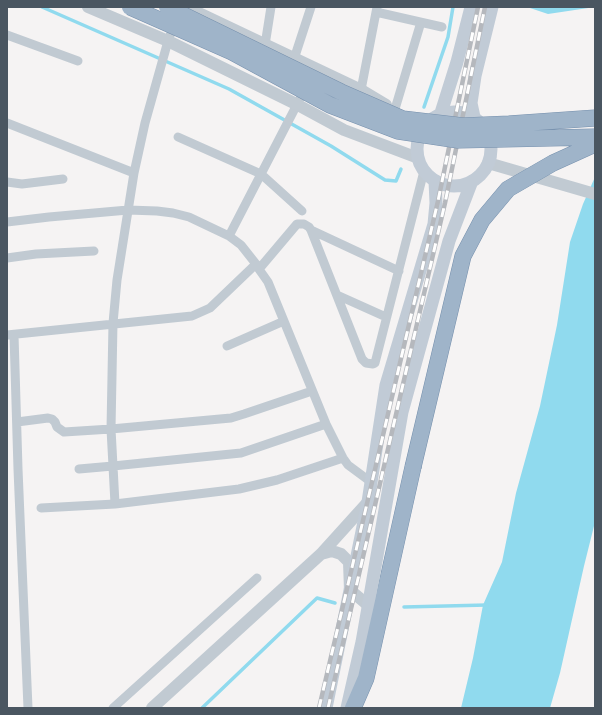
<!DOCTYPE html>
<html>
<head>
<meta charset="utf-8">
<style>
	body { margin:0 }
	#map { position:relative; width:602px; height:715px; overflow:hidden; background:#f5f3f3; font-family:Inter,sans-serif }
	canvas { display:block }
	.frame { position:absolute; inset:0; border:8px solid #4a5661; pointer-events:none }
</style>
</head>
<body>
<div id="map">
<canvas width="602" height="715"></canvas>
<div class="frame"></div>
</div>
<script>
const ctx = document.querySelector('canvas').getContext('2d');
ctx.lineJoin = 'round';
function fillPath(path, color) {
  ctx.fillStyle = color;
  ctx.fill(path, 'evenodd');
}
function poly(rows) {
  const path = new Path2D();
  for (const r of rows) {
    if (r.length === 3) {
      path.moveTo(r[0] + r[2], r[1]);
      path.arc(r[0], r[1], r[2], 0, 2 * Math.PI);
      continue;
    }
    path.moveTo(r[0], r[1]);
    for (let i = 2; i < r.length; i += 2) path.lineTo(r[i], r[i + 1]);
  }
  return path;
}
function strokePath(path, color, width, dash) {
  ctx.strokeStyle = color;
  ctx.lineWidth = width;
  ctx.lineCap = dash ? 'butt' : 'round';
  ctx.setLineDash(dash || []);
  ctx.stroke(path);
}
fillPath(poly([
	[527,7,595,7,548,14],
	[595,177,595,522,584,566,560,673,550,708,461,708,473,658,483,605,502,562,516,493,540,406,557,325,570,242,583,204]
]), '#90daee');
strokePath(poly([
	[42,7,229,89,331,146,385,180,396,181,401,169],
	[424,107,448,37,453,7],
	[404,607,487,605],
	[202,708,317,598,335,603]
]), '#90daee', 3.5);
const trunk = poly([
	[353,708,366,678,413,467]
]);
strokePath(trunk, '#7690ad', 17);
strokePath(poly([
	[376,12,442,27],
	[7,35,78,61],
	[265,45,271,7],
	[294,59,311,7],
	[361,90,377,7],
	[395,109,421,22],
	[7,123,134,173],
	[178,137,261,174,302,211],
	[7,182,22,184,63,179],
	[7,222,49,217,128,210,157,211,173,213,189,217,229,236],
	[311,230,399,271],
	[7,258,36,254,94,251],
	[256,265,268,282,326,424,343,458,348,465,371,482],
	[259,269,297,224,304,224,309,227,311,230,362,359,366,363,373,364,375,363,424,171],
	[337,295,386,317],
	[7,335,192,316,210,308,256,264,241,245,229,236,306,87],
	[14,335,18,469,28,708],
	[227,346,284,321],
	[17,422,48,418,52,419,55,422,57,427,64,432,111,429,220,419,231,418,244,414,312,391],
	[79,469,113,466,111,429,113,323,117,280,134,173,145,123,168,41,175,22],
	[115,504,113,466,241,453,326,424],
	[41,508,115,504,239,489,277,480,343,458],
	[113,708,257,578]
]), '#c1cad2', 9);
strokePath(poly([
	[88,7,168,41,296,104,344,130,418,158],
	[186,7,361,90,386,105],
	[488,163,595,194],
	[321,554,332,551,341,554,349,562,350,590,369,606],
	[152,708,321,554,368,502]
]), '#c1cad2', 12);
strokePath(poly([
	[454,149,37],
	[440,116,457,62,471,7],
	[474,117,471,103,475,76,492,7],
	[326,708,368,502,386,385,434,224,436,203,435,181],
	[347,708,362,642,402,412,449,241,472,181]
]), '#c1cbd6', 13);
strokePath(trunk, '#9fb4c9', 16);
const rail = poly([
	[319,708,438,201,478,7],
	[328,708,445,203,485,7]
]);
strokePath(rail, '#b5b8bd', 4.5);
strokePath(rail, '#fff', 3, [9]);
const trunkBridge = poly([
	[130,7,232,52,330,105,398,131,458,140,595,137],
	[167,7,341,92,403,119,463,126,509,124,595,118],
	[413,467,463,256,482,220,508,189,553,163,595,144]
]);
strokePath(trunkBridge, '#7690ad', 17, []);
strokePath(trunkBridge, '#9fb4c9', 16);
</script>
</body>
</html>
